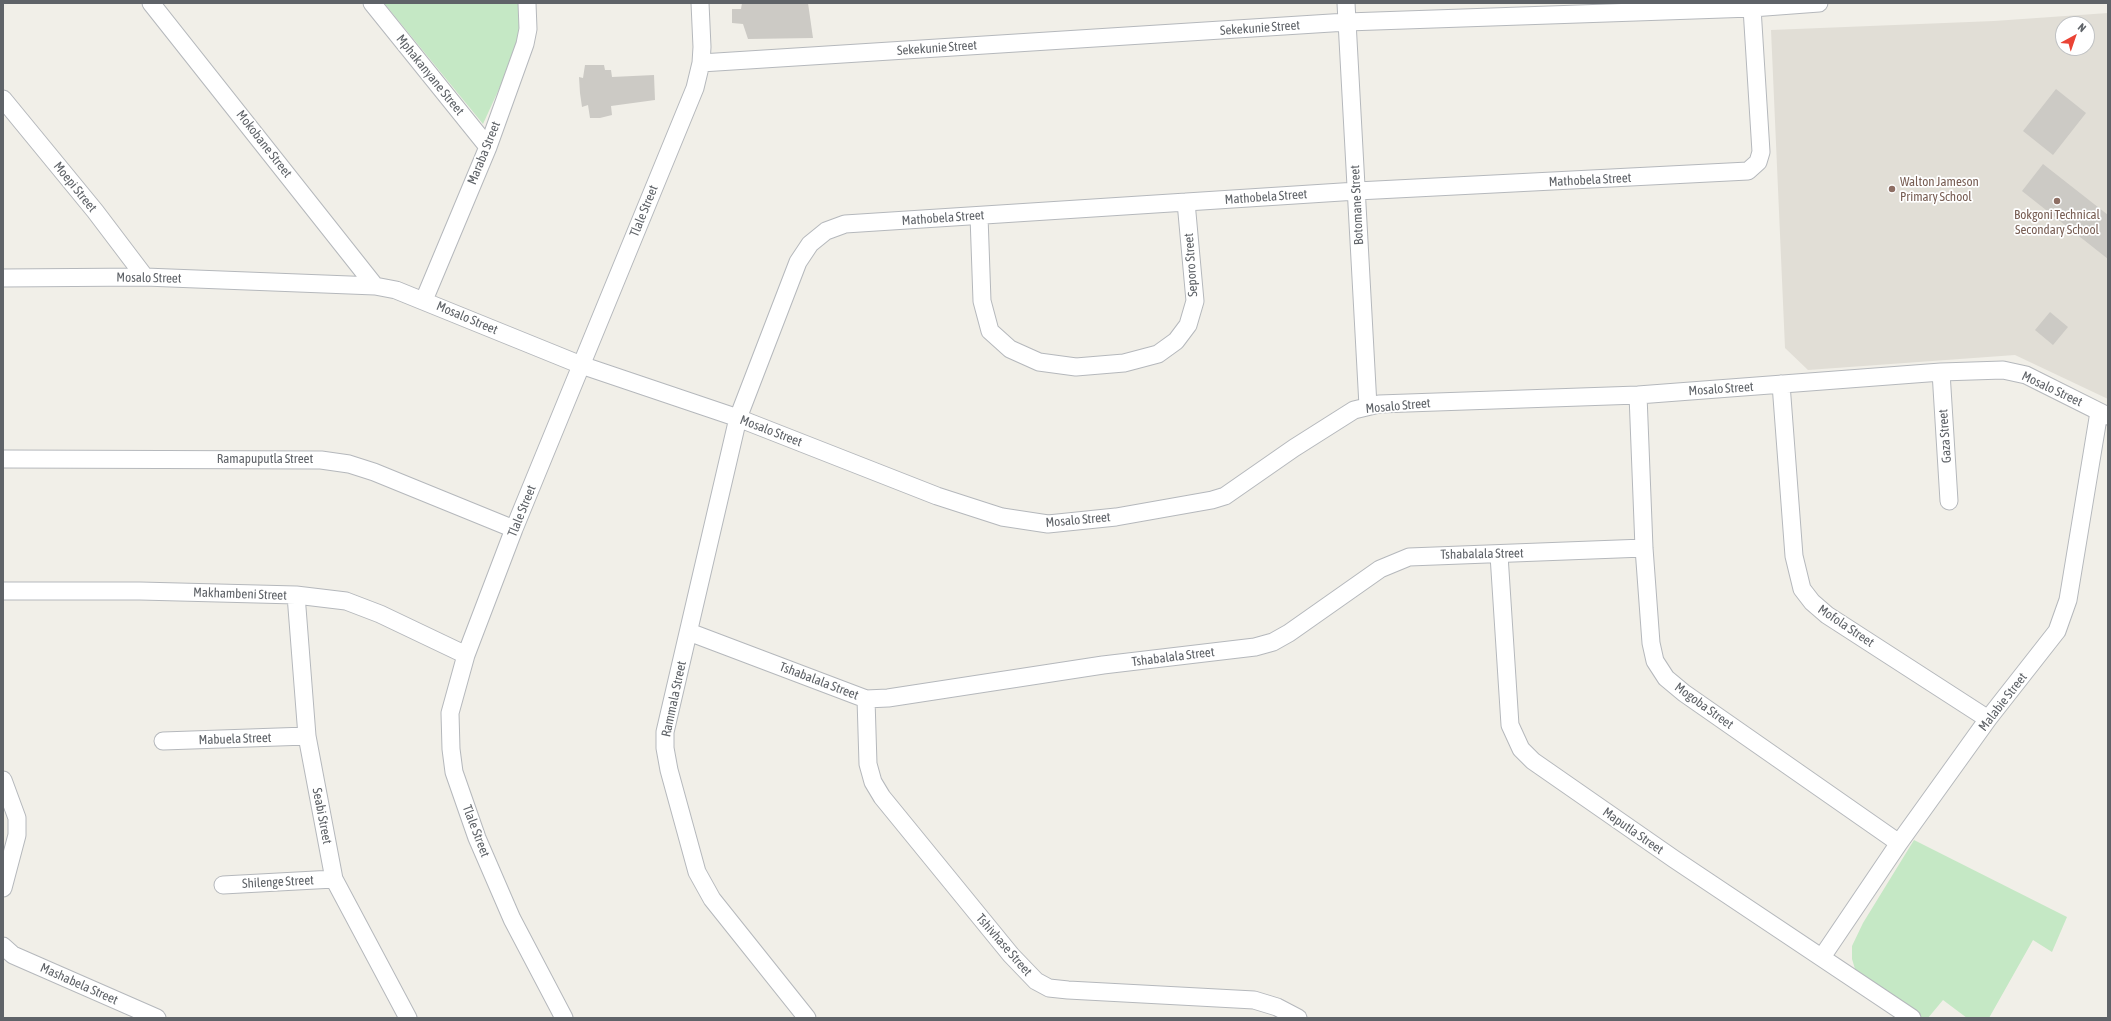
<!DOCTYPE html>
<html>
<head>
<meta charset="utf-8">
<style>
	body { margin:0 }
	#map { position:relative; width:2111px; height:1021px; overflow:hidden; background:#f1efe8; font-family:"Asap Condensed",sans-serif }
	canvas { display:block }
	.frame { position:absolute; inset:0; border:4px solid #5f6368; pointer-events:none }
	.north { position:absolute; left:2055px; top:16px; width:40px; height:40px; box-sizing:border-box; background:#fff; border:1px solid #bfc1c3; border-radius:50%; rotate:40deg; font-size:11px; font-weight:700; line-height:16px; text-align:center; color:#5f6368 }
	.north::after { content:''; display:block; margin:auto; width:14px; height:18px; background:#ea4335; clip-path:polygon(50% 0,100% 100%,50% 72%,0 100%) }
</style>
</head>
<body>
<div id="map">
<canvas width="2111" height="1021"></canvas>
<div class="frame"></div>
<div class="north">N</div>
</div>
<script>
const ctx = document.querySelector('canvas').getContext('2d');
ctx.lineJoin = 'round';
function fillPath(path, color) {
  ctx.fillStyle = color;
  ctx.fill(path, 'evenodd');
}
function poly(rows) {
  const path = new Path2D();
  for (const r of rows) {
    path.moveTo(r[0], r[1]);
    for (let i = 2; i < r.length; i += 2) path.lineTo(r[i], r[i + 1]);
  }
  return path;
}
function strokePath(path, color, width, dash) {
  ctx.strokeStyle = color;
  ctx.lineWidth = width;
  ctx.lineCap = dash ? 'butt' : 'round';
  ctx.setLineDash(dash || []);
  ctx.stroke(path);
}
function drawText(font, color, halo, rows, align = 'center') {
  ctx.font = font + ' "Asap Condensed",sans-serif';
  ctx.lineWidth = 3.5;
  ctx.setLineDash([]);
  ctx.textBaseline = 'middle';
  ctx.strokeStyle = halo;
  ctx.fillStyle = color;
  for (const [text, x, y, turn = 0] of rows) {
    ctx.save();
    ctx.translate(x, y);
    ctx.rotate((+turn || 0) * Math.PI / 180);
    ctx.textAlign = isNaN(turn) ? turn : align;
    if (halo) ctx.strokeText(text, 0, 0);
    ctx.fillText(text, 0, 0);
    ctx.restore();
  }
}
fillPath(poly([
	[2108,13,2108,399,2015,355,1808,370,1785,348,1771,30,1994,21],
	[2063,24,2087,24,2087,48,2063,48]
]), '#e1ded6');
fillPath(poly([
	[384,3,518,3,520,43,483,124],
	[1914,840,2067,917,2052,952,2033,940,1989,1018,1967,1018,1943,1000,1928,1018,1923,1018,1866,981,1855,969,1852,959,1852,946,1863,923]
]), '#c5e8c5');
fillPath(poly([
	[742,3,808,3,813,38,748,39,743,24,732,23,732,9,741,9],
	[585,65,604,65,605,70,611,70,612,77,654,75,655,100,611,106,612,115,600,118,590,118,588,105,582,107,580,93,579,77,583,78],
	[2056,89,2086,113,2053,155,2023,131],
	[2043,164,2108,215,2108,259,2022,191],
	[2050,312,2068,327,2053,345,2035,330]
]), '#cccac5');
const minor = poly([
	[151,3,375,286],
	[372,3,488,147],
	[1346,3,1368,406],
	[701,63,1347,22,1752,8,1819,3],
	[3,99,95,211,145,277],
	[979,216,982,301,990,331,1010,349,1039,362,1076,367,1124,363,1158,354,1176,341,1188,325,1195,301,1186,202],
	[3,278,145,277,375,286,396,290,581,365,738,418,937,496,1002,517,1048,524,1116,517,1212,500,1225,496,1294,448,1354,410,1379,404,1638,395,1941,372,2003,370,2026,375,2108,416],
	[424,300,488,147,525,44,528,29,527,3],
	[1941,372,1949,501],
	[1781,384,1794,556,1802,589,1812,602,1827,615,1988,719],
	[1638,395,1644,548,1651,643,1655,661,1666,678,1684,693,1899,843],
	[3,459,321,460,349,464,374,472,514,529],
	[1499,555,1510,725,1521,749,1533,761,1674,859,1912,1018],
	[3,591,140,591,296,595,346,601,380,614,466,655],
	[296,595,307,736,334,879,408,1018],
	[689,632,866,699,888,698,1103,665,1255,647,1273,642,1289,633,1380,569,1409,557,1644,548],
	[866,699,868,764,873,782,882,797,1011,955,1036,981,1049,988,1068,990,1254,1000,1277,1007,1298,1018],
	[163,741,307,736],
	[3,780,17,818,17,835,3,888],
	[223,885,334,879],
	[3,946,13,955,157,1018],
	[1822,957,1899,843,1988,719,2057,631,2068,600,2099,412],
	[564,1018,512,919,477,838,454,772,451,749,450,713,466,655,514,529,695,88,701,63,702,47,700,3],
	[807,1018,712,899,697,872,669,770,665,748,665,732,738,418,798,262,810,244,826,231,845,224,1357,191,1748,171,1758,162,1761,152,1752,8]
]);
strokePath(minor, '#b5b8bc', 19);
strokePath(minor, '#fff', 17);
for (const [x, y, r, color] of [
	[1892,189,4,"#8d6e63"],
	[2057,201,4,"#8d6e63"]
]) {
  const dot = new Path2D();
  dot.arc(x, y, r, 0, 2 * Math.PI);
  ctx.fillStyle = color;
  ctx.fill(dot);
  strokePath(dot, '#fff', 1.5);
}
drawText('13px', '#5f6368', '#fff', [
	["Sekekunie Street",1260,28,-4],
	["Sekekunie Street",937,48,-4],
	["Mphakanyane Street",430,75,51],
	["Mokobane Street",264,144,52],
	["Maraba Street",484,153,-68],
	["Mathobela Street",1590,180,-3],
	["Moepi Street",75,187,51],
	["Mathobela Street",1266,197,-4],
	["Botomane Street",1357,205,-93],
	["Tlale Street",644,211,-68],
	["Mathobela Street",943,218,-4],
	["Seporo Street",1191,265,-94],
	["Mosalo Street",149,278,1],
	["Mosalo Street",467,318,23],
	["Mosalo Street",1721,389,-4],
	["Mosalo Street",2052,389,25],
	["Mosalo Street",1398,406,-5],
	["Mosalo Street",771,431,21],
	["Gaza Street",1945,436,-94],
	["Ramapuputla Street",265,459],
	["Tlale Street",522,511,-68],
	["Mosalo Street",1078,520,-5],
	["Tshabalala Street",1482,554,-1],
	["Makhambeni Street",240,594,2],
	["Mofola Street",1846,626,34],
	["Tshabalala Street",1173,657,-7],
	["Tshabalala Street",819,681,21],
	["Rammala Street",674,699,-78],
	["Malabie Street",2003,702,-52],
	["Mogoba Street",1704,706,36],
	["Mabuela Street",235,739,-2],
	["Seabi Street",322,816,79],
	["Tlale Street",476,831,69],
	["Maputla Street",1633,831,35],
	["Shilenge Street",278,882,-3],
	["Tshivhase Street",1004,945,49],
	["Mashabela Street",79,984,24]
]);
drawText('13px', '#785e54', '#fff', [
	["Walton Jameson",1900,182],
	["Primary School",1900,197],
	["Bokgoni Technical",2057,215,"center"],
	["Secondary School",2057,230,"center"]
], 'left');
</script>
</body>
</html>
